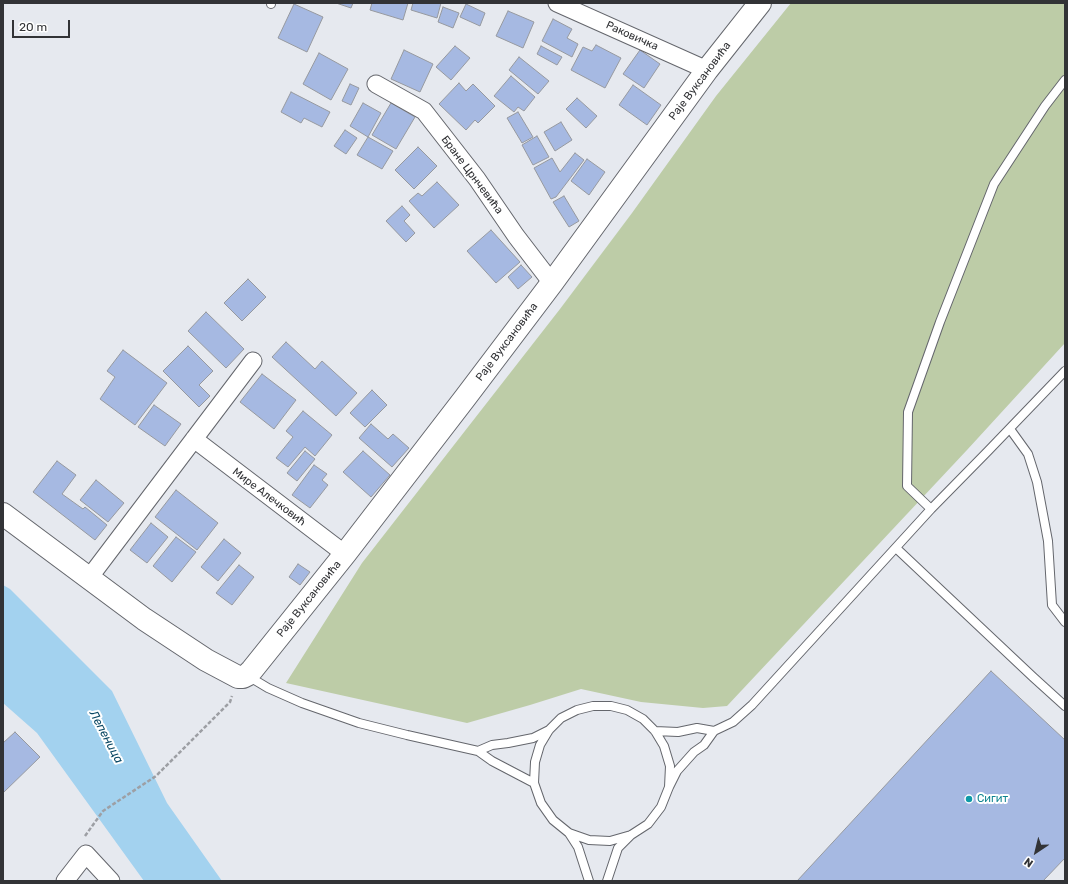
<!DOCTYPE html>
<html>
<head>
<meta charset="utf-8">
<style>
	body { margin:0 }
	#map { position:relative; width:1068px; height:884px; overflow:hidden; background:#e6e9ef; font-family:Rubik,sans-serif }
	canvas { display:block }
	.frame { position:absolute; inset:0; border:4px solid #323336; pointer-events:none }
	.north { position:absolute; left:1016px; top:832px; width:40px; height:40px; -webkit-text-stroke:3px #fff; paint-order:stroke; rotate:215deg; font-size:11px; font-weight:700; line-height:16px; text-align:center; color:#323336 }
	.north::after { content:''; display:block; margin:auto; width:14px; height:18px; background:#323336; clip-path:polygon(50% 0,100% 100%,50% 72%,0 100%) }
	.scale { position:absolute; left:12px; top:20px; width:58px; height:18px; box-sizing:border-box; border:2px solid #323336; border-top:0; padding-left:5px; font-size:12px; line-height:14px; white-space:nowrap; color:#323336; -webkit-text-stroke:3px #fff; paint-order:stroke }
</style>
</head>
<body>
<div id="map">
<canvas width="1068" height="884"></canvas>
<div class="frame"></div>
<div class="north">N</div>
<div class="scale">20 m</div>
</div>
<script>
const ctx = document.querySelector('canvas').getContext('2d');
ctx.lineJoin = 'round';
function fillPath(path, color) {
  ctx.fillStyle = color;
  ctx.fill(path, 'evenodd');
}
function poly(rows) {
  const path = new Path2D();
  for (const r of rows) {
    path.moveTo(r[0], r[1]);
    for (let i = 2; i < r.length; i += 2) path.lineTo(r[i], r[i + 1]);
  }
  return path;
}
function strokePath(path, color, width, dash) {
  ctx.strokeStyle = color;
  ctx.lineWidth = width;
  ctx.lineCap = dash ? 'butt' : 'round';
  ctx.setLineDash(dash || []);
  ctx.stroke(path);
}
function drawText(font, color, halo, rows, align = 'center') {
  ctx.font = font + ' Rubik,sans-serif';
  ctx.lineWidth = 4;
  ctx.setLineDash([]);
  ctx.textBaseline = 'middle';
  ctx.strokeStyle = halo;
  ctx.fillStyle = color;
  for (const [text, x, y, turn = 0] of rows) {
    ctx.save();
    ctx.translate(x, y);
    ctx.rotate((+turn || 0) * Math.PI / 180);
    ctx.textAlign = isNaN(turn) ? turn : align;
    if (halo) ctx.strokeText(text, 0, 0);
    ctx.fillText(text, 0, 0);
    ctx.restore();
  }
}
fillPath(poly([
	[791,3,1065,3,1065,343,967,450,727,706,703,708,641,702,581,689,530,705,467,723,286,683,362,563,560,309,632,213,716,96]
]), '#bdcca7');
fillPath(poly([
	[3,585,10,589,112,691,167,803,222,881,144,881,37,733,3,703]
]), '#a3d2ef');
const building = poly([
	[336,3,353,3,351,8,336,3],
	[372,3,408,3,403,20,370,10,372,3],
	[413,3,441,3,437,18,411,10,413,3],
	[294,4,323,17,307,52,278,38,294,4],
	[466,4,485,13,480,26,460,17,466,4],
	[443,7,459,13,453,28,438,22,443,7],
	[508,11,534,22,523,48,496,36,508,11],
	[553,19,572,29,567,38,578,44,572,57,542,41,553,19],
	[596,45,621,58,605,88,571,70,583,47,592,51,596,45],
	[455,46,470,58,451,80,436,67,455,46],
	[541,46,562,57,557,65,537,54,541,46],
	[404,50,433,64,420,92,391,79,404,50],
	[640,50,660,64,644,88,623,74,640,50],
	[319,53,348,69,331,100,303,84,319,53],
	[519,57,549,81,538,94,509,70,519,57],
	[511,76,535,97,524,111,518,107,514,112,494,96,511,76],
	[459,83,466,91,473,84,495,106,478,123,475,120,466,130,439,104,459,83],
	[350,84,359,88,351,105,342,101,350,84],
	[633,85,661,105,647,125,619,105,633,85],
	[291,92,330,112,322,127,304,118,301,123,281,112,291,92],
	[577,98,597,116,586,128,566,109,577,98],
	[363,103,381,113,368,137,350,126,363,103],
	[391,103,415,117,396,149,372,135,391,103],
	[518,112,533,137,522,143,507,118,518,112],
	[561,122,572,140,555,151,544,132,561,122],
	[345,130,357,138,346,154,334,146,345,130],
	[537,136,549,157,533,165,522,145,537,136],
	[368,137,393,151,382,169,357,155,368,137],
	[418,147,437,166,414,189,395,170,418,147],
	[575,153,584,160,556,197,551,199,534,168,552,158,560,172,575,153],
	[587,159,605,172,589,195,571,181,587,159],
	[437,182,459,205,434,228,409,201,418,193,422,196,437,182],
	[564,196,579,221,569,227,553,202,564,196],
	[402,206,410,215,404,221,415,233,406,242,386,221,402,206],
	[491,230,520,262,496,283,467,251,491,230],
	[521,265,532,277,518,289,508,277,521,265],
	[248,279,266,297,242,321,224,303,248,279],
	[206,312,244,349,226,368,188,331,206,312],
	[286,342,315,369,322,361,357,393,336,416,272,357,286,342],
	[188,346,213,371,199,385,210,396,199,407,163,371,188,346],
	[123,350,167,383,135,425,100,399,115,377,107,371,123,350],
	[262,374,296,400,274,429,240,402,262,374],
	[372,390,387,405,365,427,350,413,372,390],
	[154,405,181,424,165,446,138,427,154,405],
	[303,411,332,435,315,456,305,447,288,467,276,458,293,437,286,431,303,411],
	[371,424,388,439,393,434,409,448,392,467,359,438,371,424],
	[305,451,315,459,297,481,287,473,305,451],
	[363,451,390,475,371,497,343,472,363,451],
	[57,461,76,475,62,494,83,509,85,507,107,525,95,540,33,492,57,461],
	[314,465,327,474,322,480,328,485,310,508,292,495,314,465],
	[96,480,124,503,108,522,80,500,96,480],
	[176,490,218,523,197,550,155,517,176,490],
	[151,523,168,537,147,563,130,550,151,523],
	[176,537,196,552,172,582,153,566,176,537],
	[224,539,241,553,218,581,201,567,224,539],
	[298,564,310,572,300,585,289,577,298,564],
	[239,565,254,577,232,605,216,593,239,565],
	[991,671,1065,740,1065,858,1043,881,797,881,991,671],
	[15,732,40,757,3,793,3,743,15,732]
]);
fillPath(building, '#a6b9e2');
strokePath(building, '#96999f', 1);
const lane = poly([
	[271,4,271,3],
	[1010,429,1028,454,1037,482,1048,541,1052,605,1065,622],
	[931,509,907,486,908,412,940,322,994,184,1045,106,1065,80],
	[896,548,1033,677,1065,706],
	[248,676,268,688,302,703,359,723,407,735,478,751,492,761,534,783],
	[655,731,678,732,697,728,714,731],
	[478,751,492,745,508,743,533,738,549,730],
	[669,787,670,766,664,746,655,731,643,719,627,710,611,706,593,706,577,710,561,718,549,730,540,745,535,762,534,783,541,803,553,820,569,833,589,840,610,841,631,835,648,824,661,807,669,787,677,771,694,752,704,745,714,731,733,722,752,705,931,509,988,451,1065,371],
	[569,833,578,847,589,881],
	[607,881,618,848,631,835]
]);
const street = poly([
	[557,3,707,70],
	[376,84,424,111,477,179,516,236,552,283],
	[194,439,345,554],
	[89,578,253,361],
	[65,881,86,854,111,881]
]);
const secondary = poly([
	[3,514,144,619,206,660,238,677,243,677,247,675,252,670,345,554,465,398,552,283,707,70,760,3]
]);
strokePath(lane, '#64666c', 10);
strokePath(street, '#64666c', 19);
strokePath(secondary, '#64666c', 24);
strokePath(poly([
	[85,836,103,811,156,776,230,702,232,696]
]), '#9d9fa4', 2.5, [4, 2]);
strokePath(lane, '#fff', 8);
strokePath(street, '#fff', 17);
strokePath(secondary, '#fff', 22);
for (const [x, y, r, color] of [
	[969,799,4,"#0f9aa8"]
]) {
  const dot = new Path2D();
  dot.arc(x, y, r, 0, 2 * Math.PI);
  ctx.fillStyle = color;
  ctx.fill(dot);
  strokePath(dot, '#fff', 1.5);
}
drawText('11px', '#323336', '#fff', [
	["Раковичка",632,36,24],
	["Раје Вуксановића",700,81,-53],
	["Бране Црнчевића",472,175,53],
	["Раје Вуксановића",507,342,-53],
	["Мире Алечковић",269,497,37],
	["Раје Вуксановића",309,599,-51]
]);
drawText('11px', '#0d838f', '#fff', [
	["Сигит",977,799]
], 'left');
drawText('italic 12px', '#0b4864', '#fff', [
	["Лепеница",106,737,62]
]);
</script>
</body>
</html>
